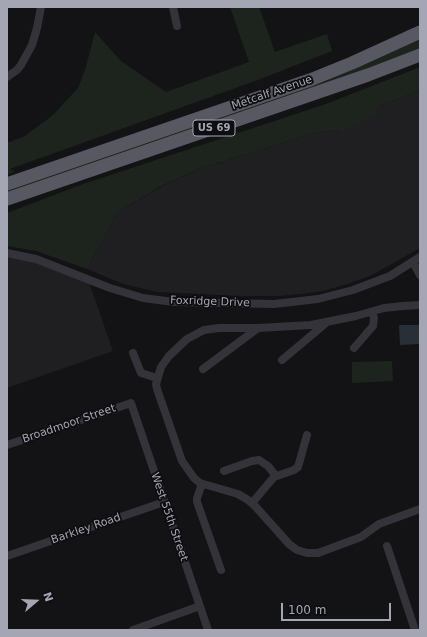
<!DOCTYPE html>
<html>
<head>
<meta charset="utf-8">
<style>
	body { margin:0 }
	#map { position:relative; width:427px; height:637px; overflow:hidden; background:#131214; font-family:"DejaVu Sans",sans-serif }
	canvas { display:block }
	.frame { position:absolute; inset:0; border:8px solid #a4a6b4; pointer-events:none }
	.north { position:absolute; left:16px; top:581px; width:40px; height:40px; -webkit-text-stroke:3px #0e0d0f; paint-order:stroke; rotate:71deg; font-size:11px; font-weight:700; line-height:16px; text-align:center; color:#a4a6b4 }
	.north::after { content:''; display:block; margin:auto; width:14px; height:18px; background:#a4a6b4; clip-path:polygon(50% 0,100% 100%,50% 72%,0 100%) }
	.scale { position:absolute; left:281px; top:603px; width:110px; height:18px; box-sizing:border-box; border:2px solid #a4a6b4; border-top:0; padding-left:5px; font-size:12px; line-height:14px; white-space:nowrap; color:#a4a6b4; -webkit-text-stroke:3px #0e0d0f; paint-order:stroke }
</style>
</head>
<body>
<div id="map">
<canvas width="427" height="637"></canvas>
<div class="frame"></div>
<div class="north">N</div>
<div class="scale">100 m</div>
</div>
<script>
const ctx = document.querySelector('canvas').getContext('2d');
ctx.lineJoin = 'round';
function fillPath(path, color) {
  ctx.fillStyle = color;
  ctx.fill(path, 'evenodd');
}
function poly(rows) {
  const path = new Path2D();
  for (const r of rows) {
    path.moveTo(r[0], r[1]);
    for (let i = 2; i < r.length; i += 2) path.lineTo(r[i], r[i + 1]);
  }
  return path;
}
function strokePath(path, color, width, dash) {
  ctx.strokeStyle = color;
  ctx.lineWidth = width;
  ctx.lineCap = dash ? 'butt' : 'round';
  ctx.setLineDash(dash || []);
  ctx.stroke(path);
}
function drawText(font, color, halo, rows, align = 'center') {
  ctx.font = font + ' "DejaVu Sans",sans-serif';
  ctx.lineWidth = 3.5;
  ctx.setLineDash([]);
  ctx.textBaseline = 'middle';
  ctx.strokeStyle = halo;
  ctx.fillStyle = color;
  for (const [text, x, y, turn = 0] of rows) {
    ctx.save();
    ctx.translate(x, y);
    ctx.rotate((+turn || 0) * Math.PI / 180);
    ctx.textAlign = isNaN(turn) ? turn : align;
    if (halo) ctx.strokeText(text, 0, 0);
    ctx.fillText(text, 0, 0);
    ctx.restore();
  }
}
fillPath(poly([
	[420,90,420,248,372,275,348,284,323,291,301,294,279,296,238,296,157,292,123,284,87,269,117,213,160,187,201,168,314,133,339,130,377,107],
	[7,255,31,260,89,282,113,351,7,388]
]), '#1f1e21');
fillPath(poly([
	[230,7,259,7,275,52,327,34,332,51,255,81,10,169,15,172,7,175,7,143,25,136,53,115,78,88,85,70,95,32,121,61,166,92,249,62],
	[420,37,420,49,358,73,7,194,7,189],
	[420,67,420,90,377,107,376,115,342,132,338,130,314,133,201,168,159,187,117,213,87,269,36,251,7,246,7,213,83,184,326,104],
	[392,361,393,381,352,383,352,362]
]), '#1d241e');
fillPath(poly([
	[399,325,420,325,420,344,400,345]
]), '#292f37');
strokePath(poly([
	[173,7,177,26],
	[7,77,17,70,21,65,32,45,37,28,41,7],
	[7,253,36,259,110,288,143,298,174,302,274,304,318,299,353,290,390,276,420,257],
	[413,262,420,275],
	[420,305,403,306,384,308,356,316,311,325,258,328,219,328,204,330,187,339,169,356,161,367,156,384,157,389,182,461,194,478,200,483,238,494,248,500,255,506,289,544,297,550,307,553,318,553,361,537,379,524,420,509],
	[354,348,373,326,374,318,372,312],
	[133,353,141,373,157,378],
	[282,360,326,323],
	[203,369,258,328],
	[7,445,131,403,208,630],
	[224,471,252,461,259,460,268,466,276,476],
	[202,484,197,498,197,502,221,570],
	[252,503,274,477,294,470,298,467,307,435],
	[387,546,415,630],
	[7,556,164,502],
	[133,630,200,606]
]), '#333339', 8);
strokePath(poly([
	[7,184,310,80,352,63,420,32],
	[7,199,368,75,420,55]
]), '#575861', 13);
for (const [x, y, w] of [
	[214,128,42]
]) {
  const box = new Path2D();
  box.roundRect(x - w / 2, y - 8, w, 16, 3);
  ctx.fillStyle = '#0e0d0f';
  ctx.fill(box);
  strokePath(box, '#a4a6b4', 1);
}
drawText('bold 10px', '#a4a6b4', null, [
	["US 69",214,128]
]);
drawText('11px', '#a4a6b4', '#0e0d0f', [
	["Metcalf Avenue",272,93,-19],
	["Foxridge Drive",210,302,2],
	["Broadmoor Street",69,424,-19],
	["West 55th Street",169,517,71],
	["Barkley Road",86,529,-19]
]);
</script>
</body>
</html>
